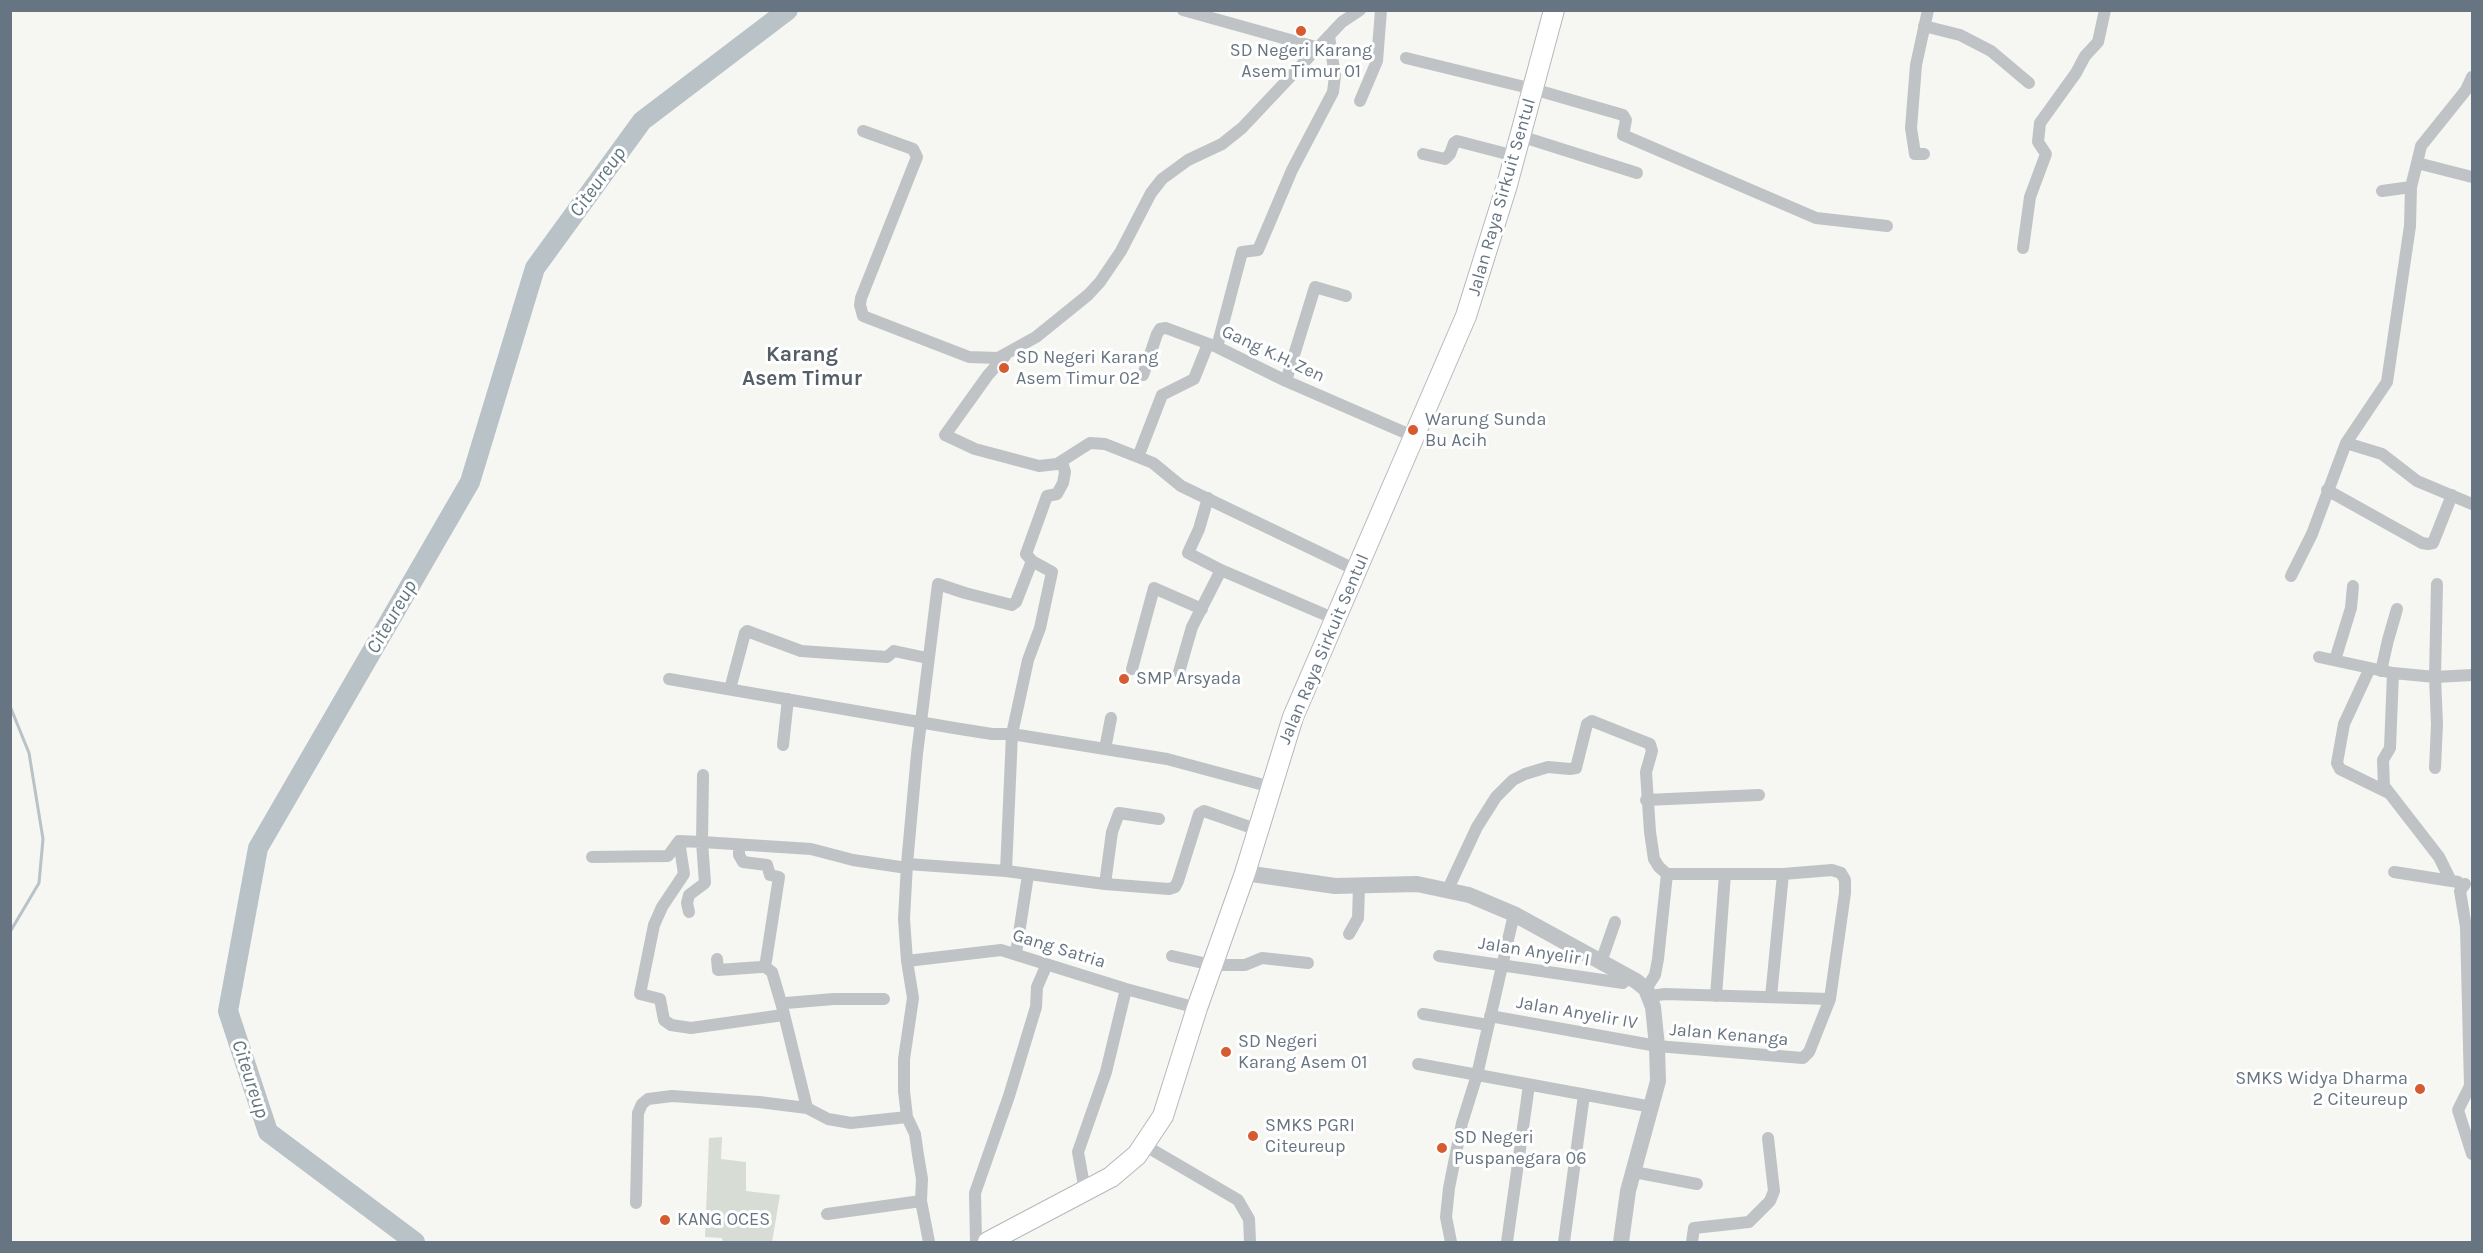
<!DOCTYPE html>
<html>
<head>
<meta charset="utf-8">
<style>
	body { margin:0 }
	#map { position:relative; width:2483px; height:1253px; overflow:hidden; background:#f6f6f3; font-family:Karla,sans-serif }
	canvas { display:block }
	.frame { position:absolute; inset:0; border:12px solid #677582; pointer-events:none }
</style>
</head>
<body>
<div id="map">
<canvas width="2483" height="1253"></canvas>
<div class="frame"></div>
</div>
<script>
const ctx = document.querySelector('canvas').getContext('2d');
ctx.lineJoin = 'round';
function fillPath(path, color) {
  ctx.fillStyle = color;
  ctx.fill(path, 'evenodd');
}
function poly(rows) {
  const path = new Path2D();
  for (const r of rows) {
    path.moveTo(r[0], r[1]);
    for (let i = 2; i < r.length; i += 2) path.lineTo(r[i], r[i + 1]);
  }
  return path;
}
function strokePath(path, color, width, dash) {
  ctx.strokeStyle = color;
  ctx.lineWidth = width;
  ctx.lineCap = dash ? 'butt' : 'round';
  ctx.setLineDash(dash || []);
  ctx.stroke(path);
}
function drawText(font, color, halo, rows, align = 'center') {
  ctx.font = font + ' Karla,sans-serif';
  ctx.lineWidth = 6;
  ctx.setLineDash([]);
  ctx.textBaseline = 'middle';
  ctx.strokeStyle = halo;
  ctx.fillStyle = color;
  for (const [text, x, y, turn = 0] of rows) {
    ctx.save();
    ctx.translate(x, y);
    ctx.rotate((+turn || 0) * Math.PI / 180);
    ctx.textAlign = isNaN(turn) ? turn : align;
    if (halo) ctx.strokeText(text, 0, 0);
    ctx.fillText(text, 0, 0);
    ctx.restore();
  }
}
fillPath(poly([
	[722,1137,721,1159,746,1162,746,1191,780,1195,772,1242,723,1242,722,1238,705,1237,709,1138]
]), '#d7dcd4');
strokePath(poly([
	[10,706,29,753,43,839,39,883,10,932]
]), '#b8c2c7', 3);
strokePath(poly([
	[415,1242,268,1132,228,1011,258,848,470,482,535,268,642,121,788,10]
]), '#b8c2c7', 20);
const primary = poly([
	[988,1242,1111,1177,1137,1155,1163,1116,1197,1008,1245,873,1293,717,1466,316,1507,185,1554,10]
]);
strokePath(primary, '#b5b8bc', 22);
strokePath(poly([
	[1183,10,1319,48],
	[1924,26,1960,35,1991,51,2029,83],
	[1406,58,1533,89,1623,115,1626,120,1623,135,1816,218,1887,226],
	[1360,101,1377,61,1381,10],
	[863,131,913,149,917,157,861,298,860,305,863,316,969,357,998,358,1036,337,1088,295,1100,282,1121,251,1151,193,1162,179,1188,160,1222,144,1242,128,1342,22,1360,10],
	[1520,136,1637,173],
	[1423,154,1445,159,1450,154,1454,143,1457,141,1515,156],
	[1924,154,1915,154,1911,128,1916,65,1928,10],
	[2417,163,2421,146,2466,90,2472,77],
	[2382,191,2411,187,2417,163,2472,177],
	[2023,248,2030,197,2046,154,2038,142,2040,123,2076,73,2085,56,2098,42,2105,10],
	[1217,347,1242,252,1258,250,1292,170,1333,92,1335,76,1329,36],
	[1005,356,988,375,945,435,975,449,1039,466,1057,464,1090,443,1105,444,1153,463,1181,486,1356,570],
	[1143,375,1157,334,1160,329,1166,328,1217,347,1286,381,1415,437],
	[1286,381,1315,287,1346,296],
	[2346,443,2382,454,2417,481,2472,504],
	[1138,457,1162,395,1194,379,1208,344],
	[2327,490,2422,543,2428,544,2433,543,2452,495],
	[1208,498,1199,529,1188,553,1221,570,1335,619],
	[2291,576,2312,534,2346,443,2387,382,2410,226,2411,187],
	[2319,657,2393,673,2435,677,2472,675],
	[2335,660,2351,608,2353,586],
	[1132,669,1154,588,1202,609],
	[2369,670,2344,724,2337,763,2340,769,2389,793],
	[2381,671,2388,640,2397,609],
	[1179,672,1192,627,1221,570],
	[2393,673,2390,748,2383,760,2384,786,2439,857,2451,881],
	[669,679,954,728,992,734,1012,734,1167,759,1271,787],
	[730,689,745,633,747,631,801,651,887,657,894,651,927,658],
	[783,745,788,699],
	[1105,749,1111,718],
	[2435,768,2437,724,2435,677,2437,584],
	[1646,800,1759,795],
	[679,841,684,874,662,907,654,925,640,994,660,999,664,1020,671,1025,691,1028,783,1015],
	[592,857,668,856,679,841,702,842,811,849,853,860,907,868],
	[907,864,1006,871,1105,884,1169,889,1175,887,1178,881,1199,814,1204,811,1258,830],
	[1006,871,1012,734,1028,660,1040,628,1052,572,1032,561,1026,554,1047,496,1057,494,1063,483,1065,472,1062,462],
	[2394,872,2458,882],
	[1105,884,1112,832,1119,813,1159,819],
	[2465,884,2460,891,2466,927,2470,1086,2458,1110,2472,1154],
	[1448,889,1477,827,1496,797,1513,780,1525,774,1548,767,1570,769,1576,768,1587,724,1592,721,1650,744,1652,751,1646,772,1650,832,1654,859,1659,867,1667,874],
	[689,912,687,903,689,895,705,883,702,842,703,775],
	[1349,934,1358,918,1359,887],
	[1016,953,1028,875],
	[1172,956,1212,965,1245,965,1262,958,1308,963],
	[1439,956,1623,983],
	[717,959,718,970,761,967,764,966,766,961,779,877,770,875,767,865,743,862,739,855,739,845],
	[907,961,1001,950,1126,989,1197,1008],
	[1601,962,1615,922],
	[764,966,772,972,782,1006],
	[1650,996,1665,994,1830,999],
	[1716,996,1725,874],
	[1771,997,1783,874],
	[1423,1014,1488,1025],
	[1490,1016,1657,1046,1803,1058,1809,1052,1830,999,1845,893,1845,880,1841,873,1832,870,1783,874,1667,874,1658,959,1655,975,1646,989],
	[1418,1064,1652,1107],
	[807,1108,782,1006,786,1003,834,999,884,999],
	[1144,1145,1238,1200,1249,1219,1250,1242],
	[1634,1172,1697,1184],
	[1085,1191,1078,1152,1106,1072,1126,989],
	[636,1203,638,1113,642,1104,648,1099,672,1096,759,1102,807,1108,828,1119,851,1123,907,1117],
	[827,1214,921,1201],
	[929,1242,921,1201,922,1179,918,1155,915,1134,907,1117,904,1091,904,1059,913,998,907,961,904,919,907,864,917,754,938,584,965,593,1012,605,1016,602,1032,561],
	[976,1242,975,1193,1009,1096,1036,1007,1037,987,1047,964],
	[1451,1242,1446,1217,1449,1188,1462,1123,1477,1075,1514,914],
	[1507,1242,1529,1085],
	[1564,1242,1584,1095],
	[1692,1242,1694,1228,1749,1222,1770,1201,1774,1191,1768,1138]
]), '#bfc3c6', 12);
strokePath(poly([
	[1245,873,1335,886,1417,884,1469,895,1514,914,1636,981,1646,989,1653,1007,1657,1046,1658,1081,1628,1191,1621,1242]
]), '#bfc3c6', 16);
strokePath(primary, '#fff', 20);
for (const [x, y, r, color] of [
	[1301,31,6,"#d75b31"],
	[1004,368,6,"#d75b31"],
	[1413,430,6,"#d75b31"],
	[1124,679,6,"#d75b31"],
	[1226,1052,6,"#d75b31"],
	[2420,1089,6,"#d75b31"],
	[1253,1136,6,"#d75b31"],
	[1442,1148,6,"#d75b31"],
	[665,1220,6,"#d75b31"]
]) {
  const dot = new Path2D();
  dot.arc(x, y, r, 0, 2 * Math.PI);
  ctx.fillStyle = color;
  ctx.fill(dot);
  strokePath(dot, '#fff', 2);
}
drawText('18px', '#677582', '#fff', [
	["SD Negeri Karang",1301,51,"center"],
	["Asem Timur 01",1301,72,"center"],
	["SD Negeri Karang",1016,358],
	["Asem Timur 02",1016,379],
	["Warung Sunda",1425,420],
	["Bu Acih",1425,441],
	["SMP Arsyada",1136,679],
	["SD Negeri",1238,1042],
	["Karang Asem 01",1238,1063],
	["SMKS Widya Dharma",2408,1079,"right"],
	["2 Citeureup",2408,1100,"right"],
	["SMKS PGRI",1265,1126],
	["Citeureup",1265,1147],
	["SD Negeri",1454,1138],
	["Puspanegara 06",1454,1159],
	["KANG OCES",677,1220]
], 'left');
drawText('18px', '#677582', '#fff', [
	["Jalan Raya Sirkuit Sentul",1502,197,-74],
	["Gang K.H. Zen",1273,354,25],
	["Jalan Raya Sirkuit Sentul",1324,649,-67],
	["Gang Satria",1059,949,17],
	["Jalan Anyelir I",1534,952,9],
	["Jalan Anyelir IV",1577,1013,10],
	["Jalan Kenanga",1729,1035,5]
]);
drawText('italic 20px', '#63777f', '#fff', [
	["Citeureup",598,182,-54],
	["Citeureup",392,617,-60],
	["Citeureup",250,1079,72]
]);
drawText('bold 21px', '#545e67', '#fff', [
	["Karang",802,355],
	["Asem Timur",802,379]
]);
</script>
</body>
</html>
